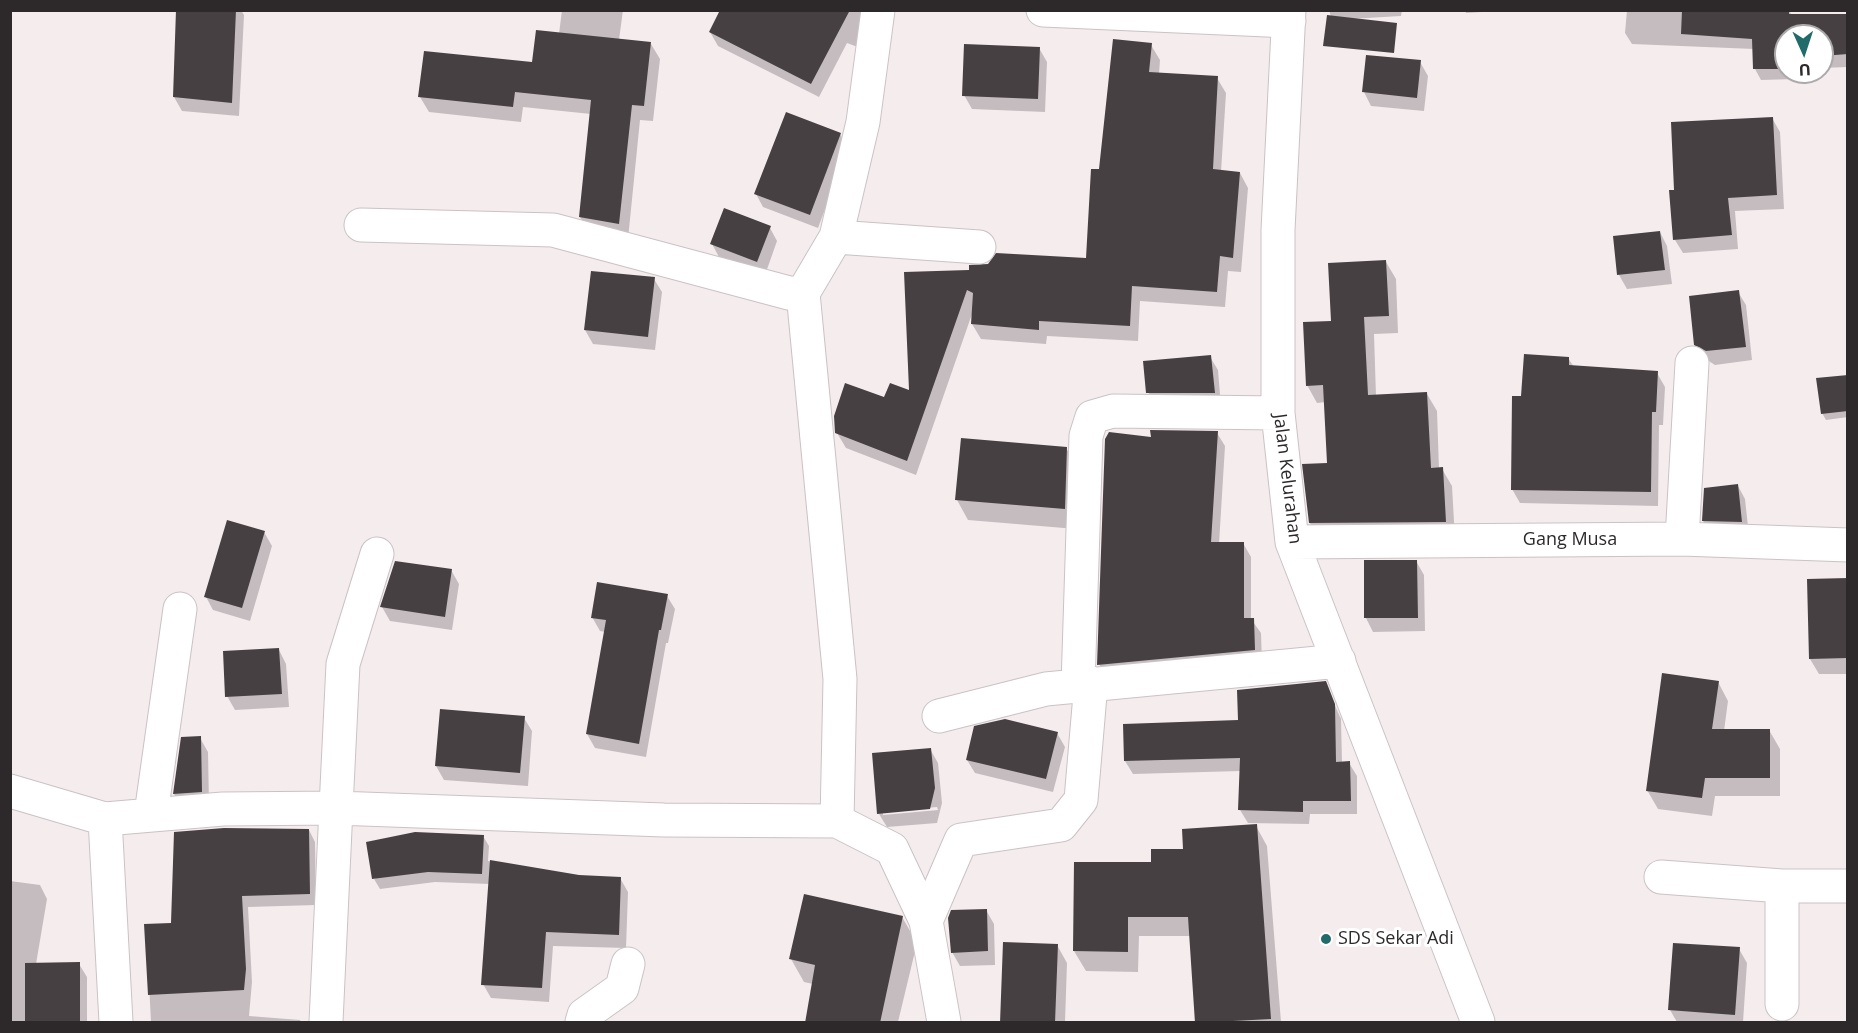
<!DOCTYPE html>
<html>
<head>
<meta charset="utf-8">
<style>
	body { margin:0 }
	#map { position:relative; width:1858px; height:1033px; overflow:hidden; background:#f5ecee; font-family:"Open Sans",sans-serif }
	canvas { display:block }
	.frame { position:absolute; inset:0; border:12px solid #2d292a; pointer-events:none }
	.north { position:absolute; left:1774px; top:24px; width:60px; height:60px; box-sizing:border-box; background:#fff; border:2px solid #aba9aa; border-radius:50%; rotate:177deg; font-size:16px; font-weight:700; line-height:24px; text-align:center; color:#2d292a }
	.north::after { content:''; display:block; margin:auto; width:21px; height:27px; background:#216c6a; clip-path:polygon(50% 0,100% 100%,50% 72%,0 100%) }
</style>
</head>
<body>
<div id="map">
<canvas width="1858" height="1033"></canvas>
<div class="frame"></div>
<div class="north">U</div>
</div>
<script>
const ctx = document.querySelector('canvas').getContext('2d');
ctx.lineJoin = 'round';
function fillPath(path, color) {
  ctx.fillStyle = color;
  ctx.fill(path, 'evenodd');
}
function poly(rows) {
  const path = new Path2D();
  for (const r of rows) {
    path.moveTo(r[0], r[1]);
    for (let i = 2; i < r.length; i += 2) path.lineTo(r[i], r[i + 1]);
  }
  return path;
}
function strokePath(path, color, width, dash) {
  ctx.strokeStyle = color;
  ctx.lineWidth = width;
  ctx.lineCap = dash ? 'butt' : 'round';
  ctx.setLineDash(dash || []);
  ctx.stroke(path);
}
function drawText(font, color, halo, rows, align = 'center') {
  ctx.font = font + ' "Open Sans",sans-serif';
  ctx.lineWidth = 6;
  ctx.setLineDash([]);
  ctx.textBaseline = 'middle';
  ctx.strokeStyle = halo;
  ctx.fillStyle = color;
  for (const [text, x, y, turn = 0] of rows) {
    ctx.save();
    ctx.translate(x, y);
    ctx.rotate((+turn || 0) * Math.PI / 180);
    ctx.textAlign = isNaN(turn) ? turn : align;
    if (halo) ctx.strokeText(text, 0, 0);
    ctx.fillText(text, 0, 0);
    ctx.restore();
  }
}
fillPath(poly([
	[178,10,241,10,244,15,239,116,182,111,174,97],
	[562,10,623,10,619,40,651,44,660,59,653,121,640,120,628,239,589,233,580,217,591,114,523,107,521,122,429,112,420,97,534,64,559,34],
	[722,10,865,10,863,49,847,43,819,97,718,46,710,32],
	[1329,10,1402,10,1401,16,1332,20],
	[1465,10,1498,10,1498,11,1466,13],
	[1627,10,1789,10,1792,16,1848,15,1848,67,1822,68,1822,36,1786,36,1786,72,1796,72,1796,79,1761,80,1755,69,1754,49,1632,44,1625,33],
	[1151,45,1160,60,1159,74,1217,78,1226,93,1221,172,1240,173,1248,188,1241,272,1228,271,1225,307,1140,301,1138,341,1047,336,1046,344,981,339,972,324,972,314,916,475,846,448,837,433,885,399,910,392,970,271,1087,260,1100,170],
	[1039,48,1047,62,1045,112,972,109,964,95],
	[1420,62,1428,76,1424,111,1371,106,1364,92],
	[1772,118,1780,132,1784,209,1735,211,1738,249,1683,253,1675,240,1676,191],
	[840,134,848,148,818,228,763,207,756,194],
	[770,228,777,241,765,275,719,257,712,244],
	[1660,232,1667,246,1672,284,1627,289,1619,275,1614,237],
	[1386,262,1396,279,1398,333,1374,334,1376,396,1427,394,1437,411,1439,469,1442,469,1452,486,1455,539,1320,540,1310,523,1328,464,1326,402,1317,403,1307,385,1333,323],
	[654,279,662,292,655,350,593,344,585,330],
	[1738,292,1746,305,1752,360,1715,365,1704,358,1696,344],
	[1210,357,1218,370,1221,407,1156,406,1148,392],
	[1568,358,1574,367,1657,373,1665,387,1663,425,1659,425,1658,506,1520,503,1512,489],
	[1848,376,1848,417,1826,420,1822,413],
	[1217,433,1225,446,1219,544,1243,543,1251,557,1251,619,1261,633,1262,664,1107,678,1099,664,1152,438],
	[1066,448,1078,468,1076,529,968,520,957,500],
	[1738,486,1745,499,1749,536,1711,534,1703,521],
	[264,532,272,546,250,621,213,610,206,597],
	[1416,561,1424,575,1425,631,1373,632,1366,618],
	[451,570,459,584,452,630,390,621,382,607],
	[1848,580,1848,674,1819,674,1810,659],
	[667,596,675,609,668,643,666,643,646,757,595,748,587,734,605,632,600,631,592,617],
	[279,650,286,664,289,707,235,710,227,696],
	[1718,682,1728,701,1724,731,1769,730,1780,749,1780,796,1715,796,1712,816,1658,809,1647,790],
	[1325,683,1341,719,1342,763,1349,763,1357,776,1357,814,1310,814,1309,824,1248,823,1240,810,1241,771,1133,774,1125,761,1124,725,1240,722],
	[524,718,532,731,528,786,444,780,436,766],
	[1057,733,1065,747,1053,792,975,773,967,760],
	[200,738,208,752,209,805,182,808,174,794,182,739],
	[930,749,938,763,942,803,937,823,887,827,879,814],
	[937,807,938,810,883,815,883,812],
	[1256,826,1267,846,1281,1022,1197,1022,1191,936,1139,936,1138,972,1086,971,1074,951,1153,863],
	[309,830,315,842,316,905,248,907,252,982,249,1016,300,1020,301,1022,151,1022,146,926,172,924],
	[483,836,489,846,488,861,579,877,620,878,628,892,626,948,553,946,549,1002,491,998,483,984,490,884,435,882,380,889,374,879],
	[10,881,40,885,47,899,36,964,79,964,87,977,87,1022,10,1022],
	[986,910,994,924,995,965,960,966,952,952],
	[902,917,917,943,898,1022,806,1022,813,984,804,982,791,959],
	[1057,945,1067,963,1065,1022,1002,1022],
	[1739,949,1747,963,1743,1022,1677,1022,1670,1010]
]), '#0003');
fillPath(poly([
	[176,10,236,10,232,103,173,97],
	[720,10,850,10,811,84,709,32],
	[1682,10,1789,10,1789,14,1848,14,1848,54,1822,56,1822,36,1786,36,1786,69,1753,69,1752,39,1681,34],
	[1327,15,1397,23,1394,53,1323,46],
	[536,30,651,42,644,106,632,105,619,224,579,217,591,100,515,92,513,107,418,97,424,51,532,62],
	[1113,39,1152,43,1149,72,1218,76,1213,169,1240,172,1233,258,1220,256,1217,292,1132,286,1130,326,1039,321,1039,330,971,324,973,293,967,290,907,461,835,433,834,416,845,383,884,397,890,383,909,390,904,272,969,270,969,265,988,264,996,253,1086,258,1091,169,1099,169],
	[964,44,1040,47,1038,99,962,96],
	[1366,55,1421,60,1417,98,1362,92],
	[786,112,841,133,810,215,754,194],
	[1773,117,1777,195,1728,198,1732,235,1673,240,1669,190,1674,190,1671,122],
	[724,208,771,226,757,262,710,244],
	[1660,231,1665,270,1617,275,1613,236],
	[1386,260,1389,316,1364,317,1368,395,1427,392,1431,468,1443,467,1446,522,1309,523,1302,464,1327,463,1323,385,1306,386,1303,322,1331,321,1328,263],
	[591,271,655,277,648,337,584,330],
	[1739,290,1746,347,1706,351,1694,345,1689,296],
	[1524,354,1569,357,1569,365,1658,371,1656,412,1652,412,1651,492,1511,490,1512,396,1521,396],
	[1211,355,1215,393,1146,393,1143,361],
	[1848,375,1848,411,1821,414,1816,378],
	[1150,430,1218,431,1211,542,1244,542,1244,618,1254,618,1255,650,1097,665,1105,439,1109,432,1151,437],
	[961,438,1067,447,1065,509,955,500],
	[1738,484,1742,522,1702,521,1704,488],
	[227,520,265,531,242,608,204,597],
	[1364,560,1417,560,1418,618,1364,618],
	[395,561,452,569,445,617,380,607],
	[1848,578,1848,658,1809,659,1807,579],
	[597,582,668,594,661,630,659,630,639,744,586,734,606,620,591,618],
	[279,648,282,694,225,697,223,651],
	[1662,673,1719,681,1712,729,1770,729,1770,778,1705,778,1702,798,1646,791],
	[1326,681,1335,704,1336,762,1350,761,1351,801,1303,801,1303,812,1238,810,1240,758,1124,761,1123,724,1238,720,1237,690],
	[440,709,525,716,520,773,435,766],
	[1005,719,1058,732,1046,779,966,760,974,726],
	[201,736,202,792,173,794,181,737],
	[931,748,935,788,930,809,877,814,872,753],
	[1257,824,1271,1019,1195,1023,1188,917,1128,917,1128,952,1073,951,1074,862,1151,862,1151,849,1183,849,1182,829],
	[224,828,309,829,310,894,242,896,246,969,244,990,148,995,144,924,171,923,174,832],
	[415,832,484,835,482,874,428,872,372,879,366,842],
	[490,860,579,875,621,877,619,935,546,932,542,988,481,985],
	[804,894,903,916,880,1023,805,1023,815,965,789,959],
	[987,909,988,951,951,953,948,918,951,910],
	[1003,942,1058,944,1055,1023,1000,1023],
	[1673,943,1740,947,1735,1015,1668,1010],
	[80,962,80,1023,25,1023,25,963]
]), '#474042');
const minor = poly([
	[1043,10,1289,21],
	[1289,10,1278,230,1278,413,1292,542,1478,1022],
	[361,225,553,230,789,293,803,293],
	[836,237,979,247],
	[1682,539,1692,363],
	[1292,542,1682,539,1848,545],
	[377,554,343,664,336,808,664,820,837,821,892,849,926,921,944,1022],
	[1078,685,1086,436,1092,417,1113,411,1278,413],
	[939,716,1046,689,1339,661],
	[10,791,105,819],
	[151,814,180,609],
	[837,821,840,679,803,293,836,237,863,122,878,10],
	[1661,877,1782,886,1848,886],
	[926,921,961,840,1061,825,1081,800,1091,683],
	[1782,1004,1782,886],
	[116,1022,105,819,223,809,336,808,326,1022],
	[582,1022,584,1015,622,988,628,964]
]);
strokePath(minor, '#cac2c4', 35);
strokePath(minor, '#fff', 33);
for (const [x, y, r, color] of [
	[1326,939,6,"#216c6a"]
]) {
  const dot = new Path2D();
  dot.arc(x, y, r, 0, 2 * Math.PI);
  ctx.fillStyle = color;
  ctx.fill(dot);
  strokePath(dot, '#fff', 2);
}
drawText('18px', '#2d292a', '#fff', [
	["Jalan Kelurahan",1287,479,83],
	["Gang Musa",1570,540]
]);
drawText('18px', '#2d292a', '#fff', [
	["SDS Sekar Adi",1338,939]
], 'left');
</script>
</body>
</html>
